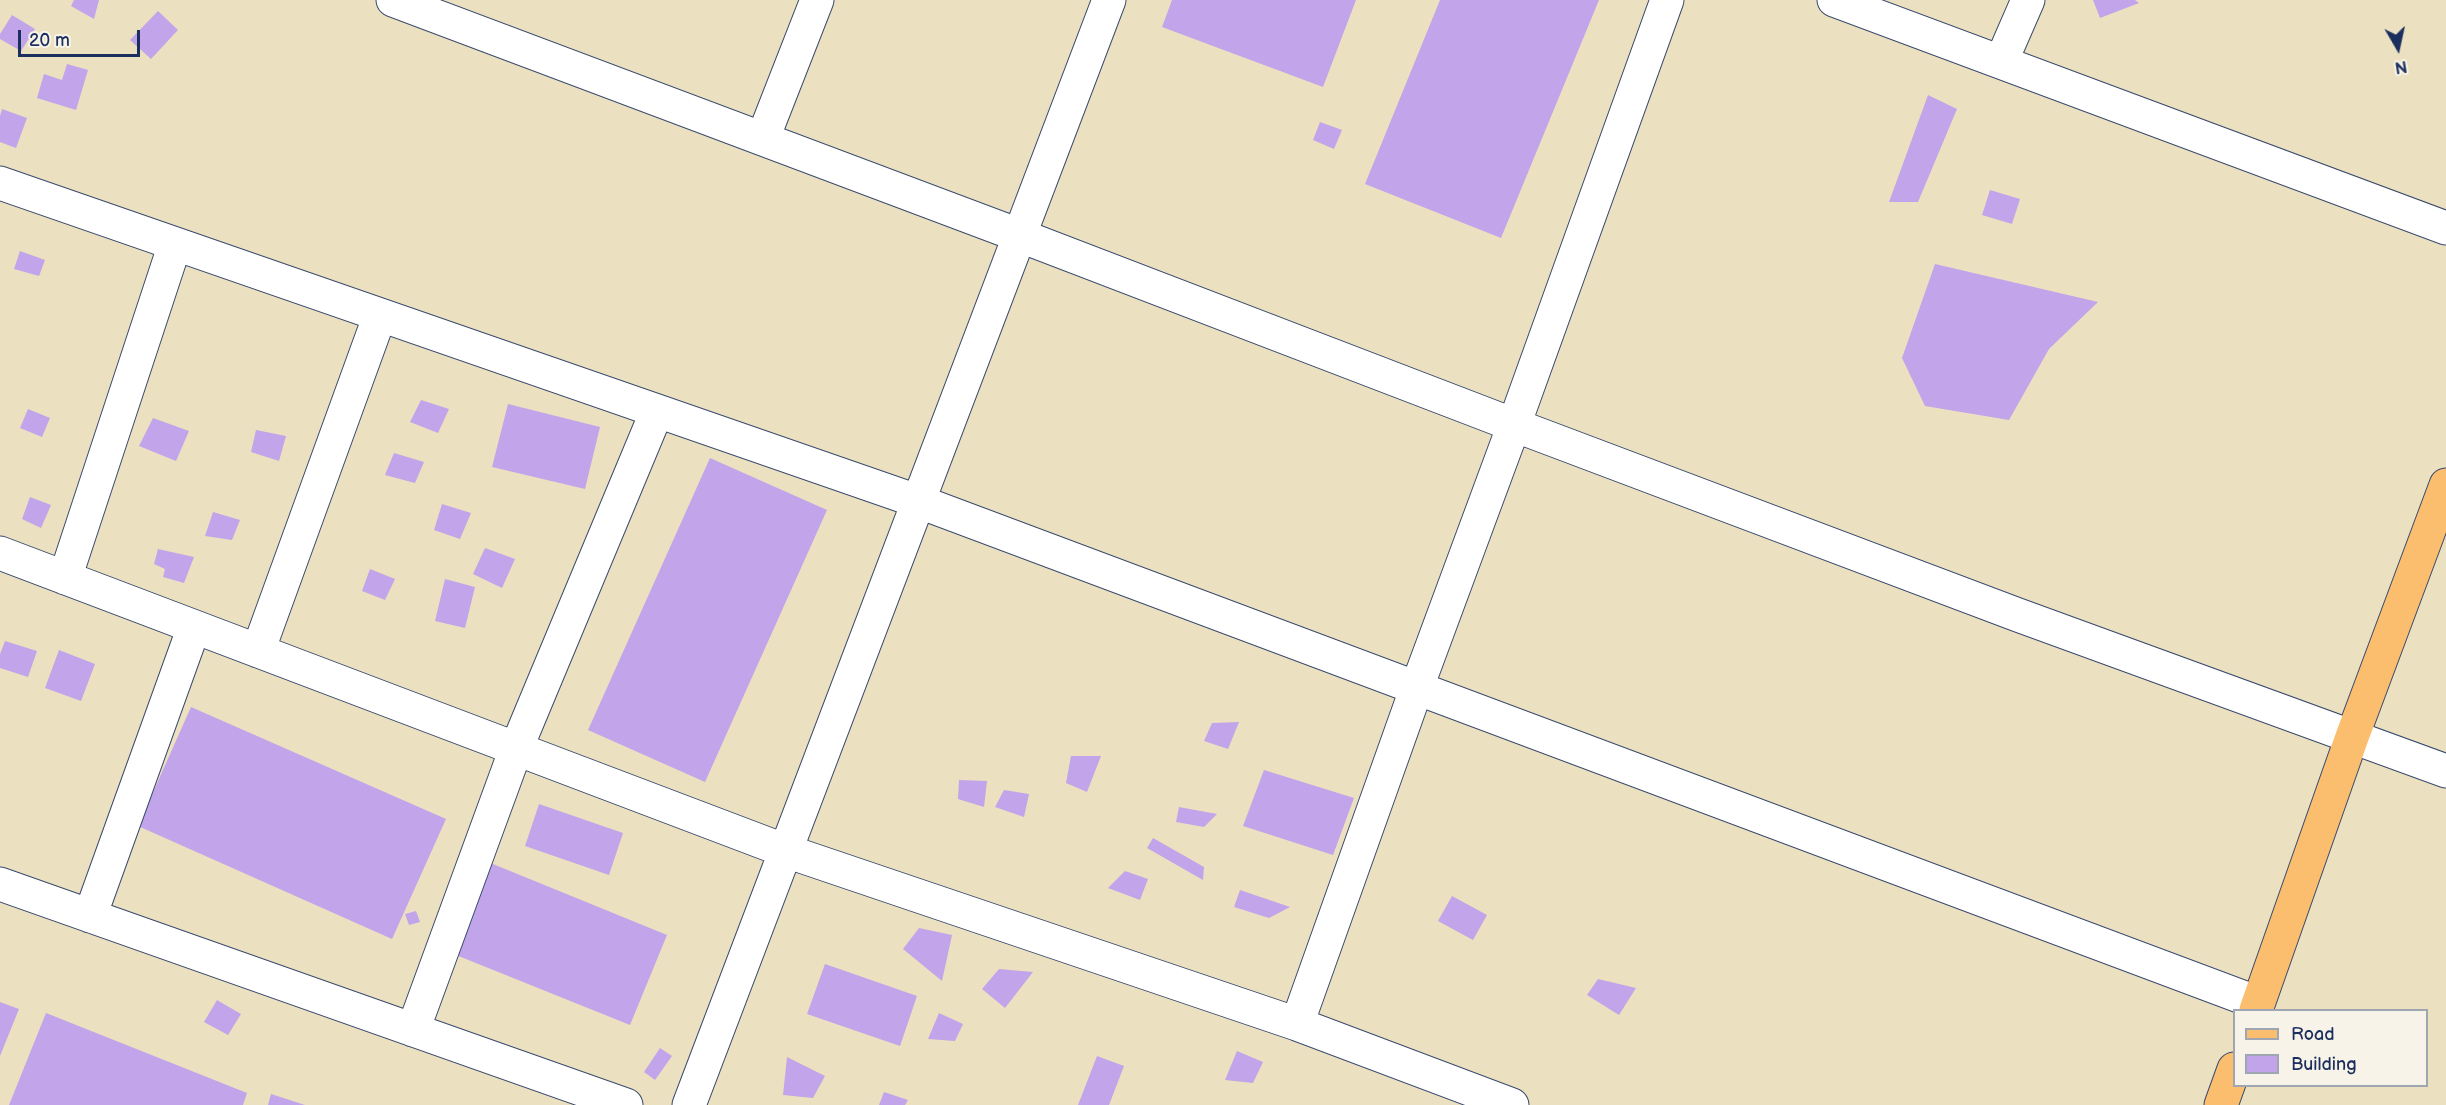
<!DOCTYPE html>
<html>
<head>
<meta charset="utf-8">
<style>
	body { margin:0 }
	#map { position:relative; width:2446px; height:1105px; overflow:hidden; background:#ebe1c1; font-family:"Balsamiq Sans",sans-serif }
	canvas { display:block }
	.legend { position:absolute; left:2233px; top:1009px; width:195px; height:78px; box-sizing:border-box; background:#f7f3e8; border:2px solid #9fa5b1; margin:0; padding:8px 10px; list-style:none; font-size:18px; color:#1b2f5e }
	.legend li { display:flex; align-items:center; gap:12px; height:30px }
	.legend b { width:30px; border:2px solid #9fa5b1 }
	.north { position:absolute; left:2368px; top:18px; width:60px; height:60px; -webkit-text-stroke:4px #f7f3e8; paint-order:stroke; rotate:171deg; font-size:16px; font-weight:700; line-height:24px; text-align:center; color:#1b2f5e }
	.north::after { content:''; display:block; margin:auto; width:21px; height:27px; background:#1b2f5e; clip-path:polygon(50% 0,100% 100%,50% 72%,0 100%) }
	.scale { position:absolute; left:18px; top:30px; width:122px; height:27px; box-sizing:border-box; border:3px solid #1b2f5e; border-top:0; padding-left:8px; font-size:18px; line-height:21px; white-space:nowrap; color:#1b2f5e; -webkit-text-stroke:4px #f7f3e8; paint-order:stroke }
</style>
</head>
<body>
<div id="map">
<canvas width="2446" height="1105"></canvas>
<ul class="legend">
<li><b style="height:8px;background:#fbbe6e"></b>Road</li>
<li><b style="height:16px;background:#c1a4e9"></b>Building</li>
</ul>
<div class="north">N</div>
<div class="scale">20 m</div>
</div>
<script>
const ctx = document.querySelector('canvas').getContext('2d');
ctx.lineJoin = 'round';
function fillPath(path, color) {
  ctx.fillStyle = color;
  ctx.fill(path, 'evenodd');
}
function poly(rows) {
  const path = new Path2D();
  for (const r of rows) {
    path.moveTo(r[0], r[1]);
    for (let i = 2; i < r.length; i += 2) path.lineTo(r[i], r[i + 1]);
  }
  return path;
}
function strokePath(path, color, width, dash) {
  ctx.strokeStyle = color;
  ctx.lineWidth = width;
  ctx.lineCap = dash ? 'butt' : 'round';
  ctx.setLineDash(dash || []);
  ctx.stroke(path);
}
fillPath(poly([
	[74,0,99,0,94,19,71,6],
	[1172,0,1356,0,1323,87,1162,27],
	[1440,0,1599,0,1501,238,1365,184],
	[2093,0,2135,0,2139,3,2100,18],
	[158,11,178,30,151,59,130,40],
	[12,15,35,29,21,51,0,39,0,34],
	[67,64,88,70,76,110,37,98,44,74,62,80],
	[1928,95,1957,109,1918,202,1889,202],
	[2,109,27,118,16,148,0,142,0,116],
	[1320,122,1342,130,1334,149,1313,140],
	[1990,190,2020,199,2012,224,1982,215],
	[20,251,45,260,39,276,14,269],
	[1935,264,2098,302,2049,349,2009,420,1925,406,1902,358],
	[421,400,449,409,438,433,410,422],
	[508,404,600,427,585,489,492,467],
	[28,409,50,418,42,437,20,428],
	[153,418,189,431,176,461,139,446],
	[256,430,286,436,279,461,251,452],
	[394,453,424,462,415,483,385,475],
	[710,458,827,510,705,782,588,730],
	[30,497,51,505,41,528,22,519],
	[442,504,471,513,460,539,434,530],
	[213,512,240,520,232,540,205,536],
	[485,548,515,559,502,588,473,574],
	[158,549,194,557,184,583,163,577,165,569,154,564],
	[370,569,395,579,385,600,362,591],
	[445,579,475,587,465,628,435,621],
	[5,641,37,651,28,677,0,668,0,654],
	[59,650,95,664,81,701,45,688],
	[191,707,446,819,392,939,138,826],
	[1239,722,1228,749,1204,741,1212,723],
	[1071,756,1101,756,1087,792,1066,783],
	[1264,770,1354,798,1333,855,1243,826],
	[959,780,987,781,984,807,958,799],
	[1004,790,1029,794,1024,817,995,807],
	[539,804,623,833,609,875,525,846],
	[1179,807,1217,814,1204,827,1176,822],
	[1153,838,1204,867,1203,880,1147,848],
	[488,862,667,935,630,1025,451,953],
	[1125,871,1148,879,1140,900,1108,888],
	[1240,890,1290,907,1269,918,1234,907],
	[1452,896,1487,915,1473,940,1438,921],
	[416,911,420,922,409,925,405,914],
	[919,928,952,935,942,981,903,949],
	[825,964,917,996,900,1046,807,1014],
	[999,969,1033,972,1005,1008,982,989],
	[1598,979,1636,988,1619,1015,1587,995],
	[217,1000,241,1014,228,1035,204,1022],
	[0,1002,19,1009,0,1056],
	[46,1013,247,1093,243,1105,9,1105],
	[939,1013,963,1024,955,1041,928,1039],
	[660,1048,672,1056,655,1080,644,1072],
	[1237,1051,1263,1062,1253,1083,1225,1080],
	[1097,1056,1124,1066,1109,1105,1078,1105],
	[787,1057,825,1076,813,1098,783,1095],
	[884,1092,908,1100,905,1105,879,1105],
	[271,1094,305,1105,268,1105]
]), '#c1a4e9');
const street = poly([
	[393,0,1021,236,1514,425,2018,615,2446,771],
	[1834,0,2446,228],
	[2001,62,2028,0],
	[763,138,817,0],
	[0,183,920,502,2258,1003],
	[0,553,786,851,1297,1024,1512,1105],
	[65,578,175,244],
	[258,651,380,315],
	[0,884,626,1105],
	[90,916,194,627],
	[1297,1024,1417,687,1514,425,1667,0],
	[413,1030,516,749,657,411],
	[689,1105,1109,0]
]);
const primary = poly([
	[2256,1010,2352,737,2446,485],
	[2221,1105,2234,1069]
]);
strokePath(street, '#3a4a6d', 35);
strokePath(primary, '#3a4a6d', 35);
strokePath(street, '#fff', 33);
strokePath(primary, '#fbbe6e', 33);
</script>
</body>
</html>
